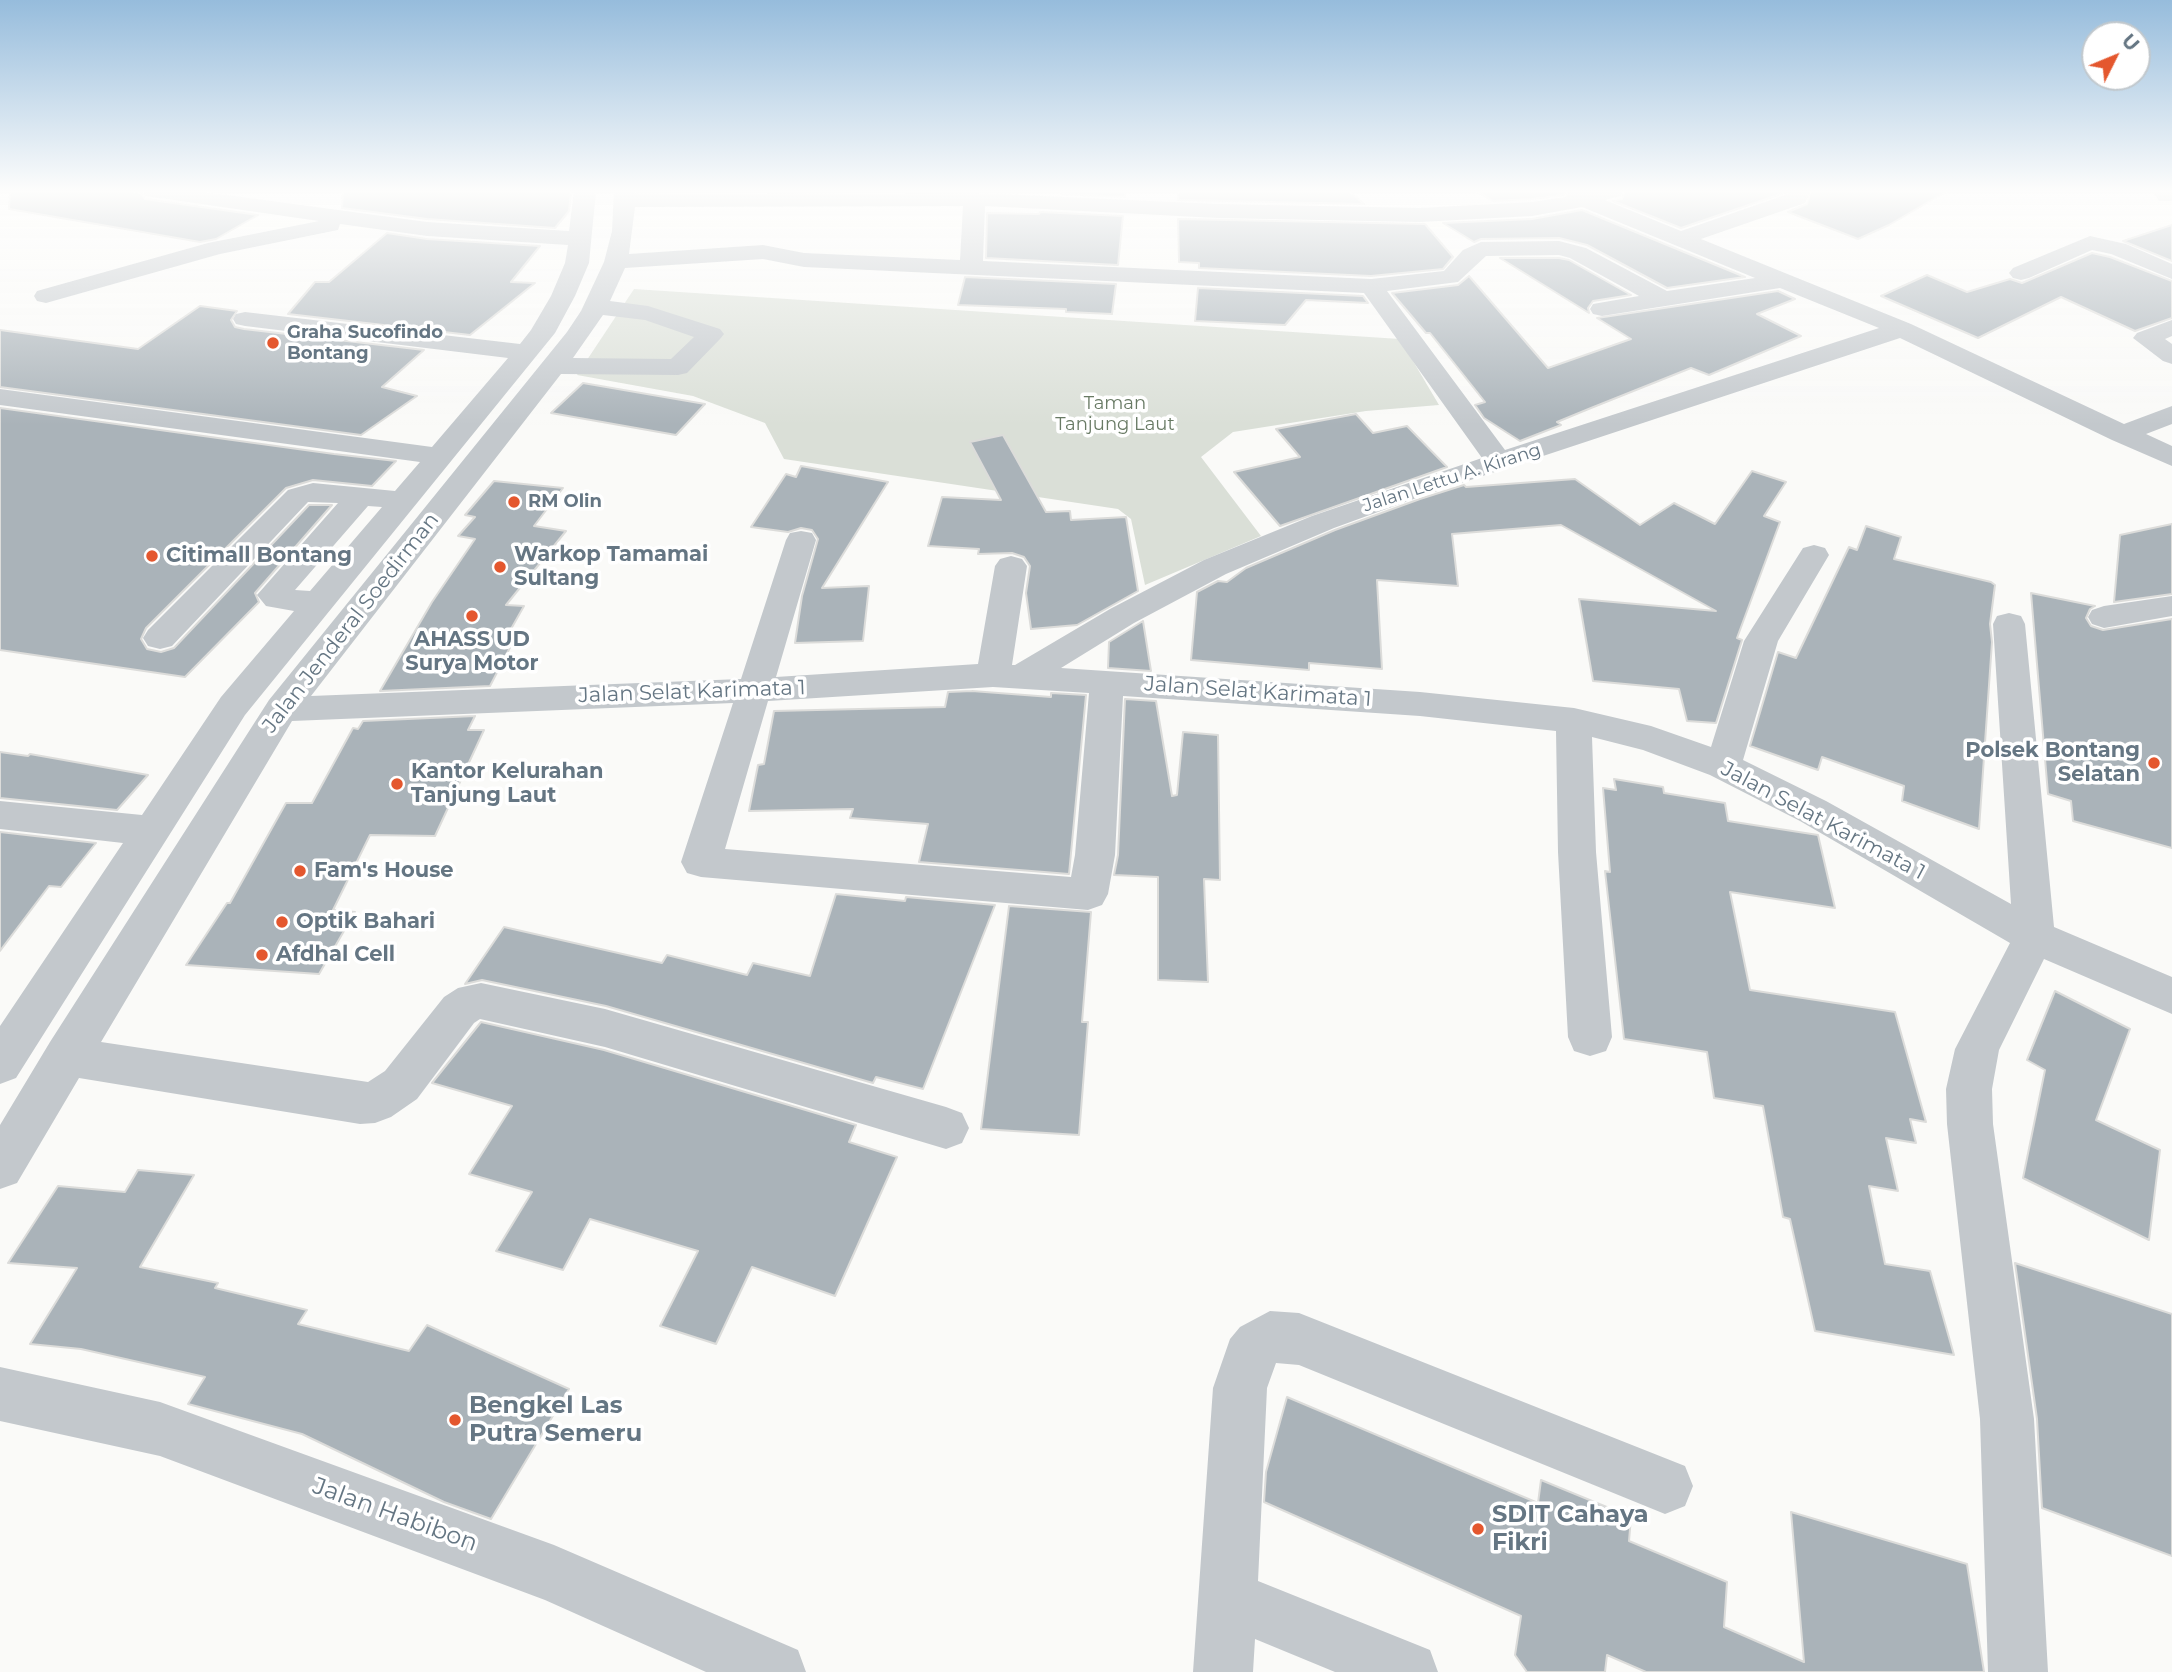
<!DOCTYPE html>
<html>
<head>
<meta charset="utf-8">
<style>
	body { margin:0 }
	#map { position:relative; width:2172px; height:1672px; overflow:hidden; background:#fafaf8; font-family:Montserrat,sans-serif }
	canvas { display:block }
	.north { position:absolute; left:2081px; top:21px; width:70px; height:70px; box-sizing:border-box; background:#fff; border:2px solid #c1c8cd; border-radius:50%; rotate:47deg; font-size:19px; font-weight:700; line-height:28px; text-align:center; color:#657683 }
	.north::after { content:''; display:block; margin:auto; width:24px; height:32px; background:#e4572e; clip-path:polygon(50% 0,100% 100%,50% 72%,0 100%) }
</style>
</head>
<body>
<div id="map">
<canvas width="2172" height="1672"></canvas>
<div class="north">U</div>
</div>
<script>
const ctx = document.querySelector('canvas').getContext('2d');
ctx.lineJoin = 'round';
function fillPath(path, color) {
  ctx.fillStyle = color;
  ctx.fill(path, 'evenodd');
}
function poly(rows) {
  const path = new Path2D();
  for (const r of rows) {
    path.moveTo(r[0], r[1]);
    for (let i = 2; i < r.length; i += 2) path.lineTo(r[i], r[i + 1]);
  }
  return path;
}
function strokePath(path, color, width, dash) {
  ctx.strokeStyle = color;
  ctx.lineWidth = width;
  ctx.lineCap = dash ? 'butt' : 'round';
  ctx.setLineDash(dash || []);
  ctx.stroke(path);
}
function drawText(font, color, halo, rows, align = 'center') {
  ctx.font = font + ' Montserrat,sans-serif';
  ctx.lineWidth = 7;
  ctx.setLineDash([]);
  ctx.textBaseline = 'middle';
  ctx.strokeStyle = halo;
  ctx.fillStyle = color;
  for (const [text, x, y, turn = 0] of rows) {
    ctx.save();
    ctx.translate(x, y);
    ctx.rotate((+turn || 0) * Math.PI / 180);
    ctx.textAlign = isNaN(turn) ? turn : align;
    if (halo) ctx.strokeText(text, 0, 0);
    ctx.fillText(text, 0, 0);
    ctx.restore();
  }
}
fillPath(poly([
	[634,289,1400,339,1439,405,1366,411,1233,432,1201,457,1261,536,1145,585,1131,519,1118,509,784,459,765,423,693,396,577,375]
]), '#dadfd7');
const building = poly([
	[10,191,127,191,141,193,145,199,258,215,216,239,200,242,9,209,10,191],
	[343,191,571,191,569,211,555,228,427,219,342,208,343,191],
	[1062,191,1125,191,1125,197,1061,194,1062,191],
	[1178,191,1349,191,1364,204,1178,200,1178,191],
	[1476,191,1568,191,1564,195,1532,199,1493,201,1476,191],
	[1625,191,1783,191,1784,193,1681,228,1613,201,1622,199,1625,191],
	[1811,191,1947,191,1889,225,1858,239,1788,212,1807,204,1811,191],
	[1582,210,1745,277,1667,288,1587,245,1559,238,1481,239,1474,242,1443,223,1532,219,1582,210],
	[1040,212,1123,216,1118,265,986,258,987,213,1039,214,1040,212],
	[1178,219,1425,224,1453,257,1443,269,1371,276,1199,268,1199,263,1179,262,1178,219],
	[2172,225,2172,261,2123,241,2172,225],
	[387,233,427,239,540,246,511,282,535,283,470,335,288,314,315,282,329,282,387,233],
	[2092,253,2110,257,2172,281,2172,318,2135,331,2061,297,1978,338,1881,296,1927,275,1967,292,2010,279,2022,283,2092,253],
	[1500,258,1559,258,1569,260,1631,295,1593,301,1588,308,1589,313,1500,258],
	[1469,276,1548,368,1631,339,1597,318,1778,291,1795,299,1757,314,1801,336,1709,375,1691,368,1591,408,1557,422,1561,425,1520,441,1484,418,1475,405,1485,402,1430,333,1426,333,1392,293,1458,285,1469,276],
	[965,277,1116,284,1112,314,1066,312,1066,309,958,305,965,277],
	[1198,288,1363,296,1368,303,1306,300,1285,325,1195,321,1198,288],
	[200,306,237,311,231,320,235,327,244,329,424,350,382,387,417,396,361,435,0,387,0,330,138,349,200,306],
	[583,383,705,404,676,435,551,413,583,383],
	[0,408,334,454,396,461,372,486,313,480,286,488,146,628,141,639,147,649,161,652,174,648,309,505,332,505,255,593,259,602,185,677,0,650,0,408],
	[1356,414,1373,433,1407,426,1447,467,1280,526,1234,472,1300,457,1276,429,1356,414],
	[1003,435,1046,512,1070,511,1071,520,1126,517,1138,591,1077,625,1031,629,1026,593,1030,566,1024,557,1012,553,978,554,979,549,928,546,942,497,1001,500,970,442,1003,435],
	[801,466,888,482,822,588,869,586,863,641,795,643,802,596,818,539,812,530,801,528,788,532,751,527,786,474,796,477,801,466],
	[1752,471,1786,482,1764,516,1780,522,1737,638,1742,640,1716,723,1687,721,1679,689,1593,681,1579,599,1716,611,1561,525,1452,534,1458,586,1377,580,1382,669,1309,663,1309,670,1191,660,1197,592,1218,581,1227,582,1246,568,1335,530,1420,499,1464,485,1466,487,1575,479,1640,525,1674,503,1715,524,1752,471],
	[494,481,563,488,534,526,566,531,506,605,524,606,507,636,516,636,490,686,380,691,432,602,475,539,458,536,475,517,465,515,494,481],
	[2172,524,2172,594,2114,602,2120,535,2172,524],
	[1866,526,1901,537,1894,559,1991,582,1995,585,1990,624,1992,642,1979,829,1902,801,1904,786,1822,757,1818,770,1750,746,1778,652,1796,658,1849,547,1857,550,1866,526],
	[2031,593,2095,606,2090,609,2086,618,2091,626,2103,630,2172,619,2172,848,2073,821,2071,801,2048,794,2031,593],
	[1143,621,1151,671,1108,668,1109,642,1143,621],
	[972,691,1051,697,1051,693,1086,695,1069,874,919,862,928,824,850,818,853,809,749,811,758,765,764,764,774,711,945,707,948,692,972,691],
	[1125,699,1156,701,1172,796,1177,795,1183,732,1218,735,1220,880,1204,879,1208,982,1158,980,1158,877,1114,875,1118,855,1125,699],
	[475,716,468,730,484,730,435,836,370,835,333,910,355,912,319,974,186,965,227,903,230,903,286,803,312,803,353,728,358,729,363,721,475,716],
	[0,752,28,756,30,754,148,775,117,810,0,798,0,752],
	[1614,779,1663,787,1664,793,1725,803,1728,821,1818,835,1835,908,1730,892,1750,990,1895,1012,1926,1122,1910,1119,1916,1143,1886,1138,1898,1191,1869,1186,1885,1264,1930,1271,1954,1355,1815,1331,1790,1219,1783,1217,1763,1106,1714,1098,1707,1052,1624,1039,1605,871,1610,872,1603,788,1616,790,1614,779],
	[0,832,96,843,61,887,49,886,0,951,0,832],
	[836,894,905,901,906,897,995,905,923,1089,876,1077,873,1083,606,1006,482,980,465,984,504,927,662,963,667,955,747,975,753,963,810,976,836,894],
	[1009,906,1091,912,1082,1022,1088,1022,1079,1135,981,1129,1009,906],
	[2055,991,2130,1029,2096,1120,2160,1150,2149,1240,2023,1178,2045,1070,2027,1060,2055,991],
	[481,1022,604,1050,856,1125,849,1142,897,1157,835,1296,752,1267,716,1344,660,1326,698,1251,590,1219,563,1270,496,1251,532,1192,469,1174,512,1106,432,1083,481,1022],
	[138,1170,194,1175,140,1267,218,1283,215,1288,307,1310,298,1324,409,1351,427,1325,569,1389,491,1519,444,1502,302,1434,188,1404,205,1377,81,1349,30,1344,77,1268,8,1263,58,1186,125,1192,138,1170],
	[2015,1263,2172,1314,2172,1556,2042,1508,2037,1419,2015,1263],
	[1287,1397,1538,1503,1541,1480,1631,1517,1629,1541,1727,1582,1724,1627,1804,1662,1791,1512,1967,1564,1984,1672,1646,1672,1607,1655,1605,1672,1527,1672,1515,1655,1521,1616,1264,1502,1266,1472,1287,1397]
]);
fillPath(building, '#aab3b9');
strokePath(building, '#dcdcda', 2);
fillPath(poly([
	[143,191,197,191,427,222,569,231,574,191,596,191,589,263,575,296,555,333,245,715,16,1078,0,1084,0,1026,123,843,0,829,0,801,142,815,221,697,294,611,266,606,257,595,338,503,308,502,172,646,160,649,148,646,143,638,148,630,288,490,313,483,395,491,420,462,0,405,0,389,432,447,508,358,245,326,236,324,233,319,236,314,245,312,520,344,531,330,551,296,565,263,568,245,427,236,340,224,338,230,220,254,46,303,37,301,34,296,37,291,208,243,319,221,153,197,145,196,143,191],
	[368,506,382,507,310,591,295,590,368,506],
	[614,191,635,191,636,194,974,193,1218,204,1420,208,1532,202,1565,197,1571,191,1623,191,1621,196,1605,200,1681,231,1788,194,1786,191,1808,191,1810,193,1805,203,1701,239,1911,324,2124,424,2172,406,2172,424,2146,434,2172,446,2172,466,2112,440,1900,338,1419,497,1334,528,1226,574,1134,623,1061,668,1420,692,1574,708,1651,726,1711,747,1744,641,1803,548,1814,545,1825,548,1829,555,1778,641,1743,760,1826,801,2011,904,1993,624,1997,616,2009,613,2021,616,2025,624,2054,927,2172,977,2172,1014,2044,959,1999,1050,1992,1089,1993,1124,2034,1419,2048,1672,1988,1672,1980,1419,1947,1124,1946,1089,1955,1049,2010,943,1800,821,1710,775,1643,750,1592,737,1596,852,1612,1037,1606,1051,1590,1056,1574,1051,1568,1037,1558,852,1556,731,1420,716,1123,696,1115,855,1108,894,1102,905,1088,910,701,877,687,873,681,862,733,703,292,721,101,1042,368,1082,385,1071,444,997,458,988,481,983,605,1009,946,1107,962,1113,969,1128,962,1143,946,1149,605,1047,480,1019,474,1023,417,1099,391,1117,375,1123,360,1124,79,1078,17,1183,0,1189,0,1125,50,1042,269,700,567,332,581,311,604,262,612,231,614,191],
	[963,206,960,260,804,253,763,245,629,254,635,207,963,206],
	[985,206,1218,218,1420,222,1532,216,1582,207,1755,278,1667,291,1586,248,1559,241,1481,242,1463,250,1444,271,1371,279,983,261,985,206],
	[1559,255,1570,258,1639,296,1593,304,1590,309,1593,314,1602,316,1780,288,1879,328,1505,450,1387,291,1458,282,1486,256,1559,255],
	[763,259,804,267,1364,293,1482,458,1312,516,1204,560,1110,609,1015,665,1012,665,1027,566,1022,559,1011,556,1000,559,995,566,978,664,776,677,816,540,812,533,801,531,790,533,786,540,741,679,311,696,561,374,678,375,687,373,720,339,724,334,720,329,648,306,610,301,625,268,763,259],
	[603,315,645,320,694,337,671,359,573,358,603,315],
	[993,687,1089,693,1075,855,1071,877,725,849,768,701,993,687],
	[2153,191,2172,191,2172,201,2159,201,2153,191],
	[2090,236,2126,244,2172,264,2172,279,2111,254,2092,250,2029,278,2021,280,2013,278,2009,273,2013,268,2090,236],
	[2172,320,2172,336,2165,339,2172,344,2172,364,2163,361,2133,338,2137,333,2172,320],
	[2172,596,2172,616,2104,628,2092,624,2088,617,2092,610,2104,606,2172,596],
	[1270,1311,1299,1313,1685,1466,1693,1486,1685,1506,1665,1514,1299,1365,1276,1363,1267,1388,1258,1581,1430,1650,1438,1672,1335,1672,1255,1639,1253,1672,1193,1672,1213,1388,1230,1339,1240,1327,1270,1311],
	[0,1367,160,1402,554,1545,798,1650,806,1672,706,1672,545,1600,160,1456,0,1421,0,1367]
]), '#c3c8cc');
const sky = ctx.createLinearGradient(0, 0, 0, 425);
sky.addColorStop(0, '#96bcdc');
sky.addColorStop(0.45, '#fdfdfc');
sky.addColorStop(1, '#fdfdfc00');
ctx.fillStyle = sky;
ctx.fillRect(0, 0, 2172, 425);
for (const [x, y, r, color] of [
	[273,343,7,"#e4572e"],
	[514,502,7,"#e4572e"],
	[152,556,7,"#e4572e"],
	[500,567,7,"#e4572e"],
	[472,616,7,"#e4572e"],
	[2154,763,7,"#e4572e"],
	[397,784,7,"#e4572e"],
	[300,871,7,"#e4572e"],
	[282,922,7,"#e4572e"],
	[262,955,7,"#e4572e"],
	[455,1420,7,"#e4572e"],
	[1478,1529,7,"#e4572e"]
]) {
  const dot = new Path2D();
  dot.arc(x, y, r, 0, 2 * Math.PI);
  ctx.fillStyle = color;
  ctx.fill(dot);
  strokePath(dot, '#fff', 2.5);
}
drawText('bold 18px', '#657683', '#fff', [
	["Graha Sucofindo",287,333],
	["Bontang",287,354],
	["RM Olin",528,502]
], 'left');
drawText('18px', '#687a64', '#fff', [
	["Taman",1115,404],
	["Tanjung Laut",1115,425]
]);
drawText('18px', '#657683', '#fff', [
	["Jalan Lettu A. Kirang",1452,478,-18]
]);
drawText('bold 21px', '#657683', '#fff', [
	["Warkop Tamamai",514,555],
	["Sultang",514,579],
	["Citimall Bontang",166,556],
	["AHASS UD",472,640,"center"],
	["Surya Motor",472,664,"center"],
	["Polsek Bontang",2140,751,"right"],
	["Selatan",2140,775,"right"],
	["Kantor Kelurahan",411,772],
	["Tanjung Laut",411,796],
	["Fam's House",314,871],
	["Optik Bahari",296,922],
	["Afdhal Cell",276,955]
], 'left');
drawText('21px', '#657683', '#fff', [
	["Jalan Jenderal Soedirman",351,623,-52],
	["Jalan Selat Karimata 1",692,692,-2],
	["Jalan Selat Karimata 1",1258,692,4],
	["Jalan Selat Karimata 1",1823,821,28]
]);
drawText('bold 24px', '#657683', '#fff', [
	["Bengkel Las",469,1406],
	["Putra Semeru",469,1434],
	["SDIT Cahaya",1492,1515],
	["Fikri",1492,1543]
], 'left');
drawText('24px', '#657683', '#fff', [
	["Jalan Habibon",395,1515,20]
]);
</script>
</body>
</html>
